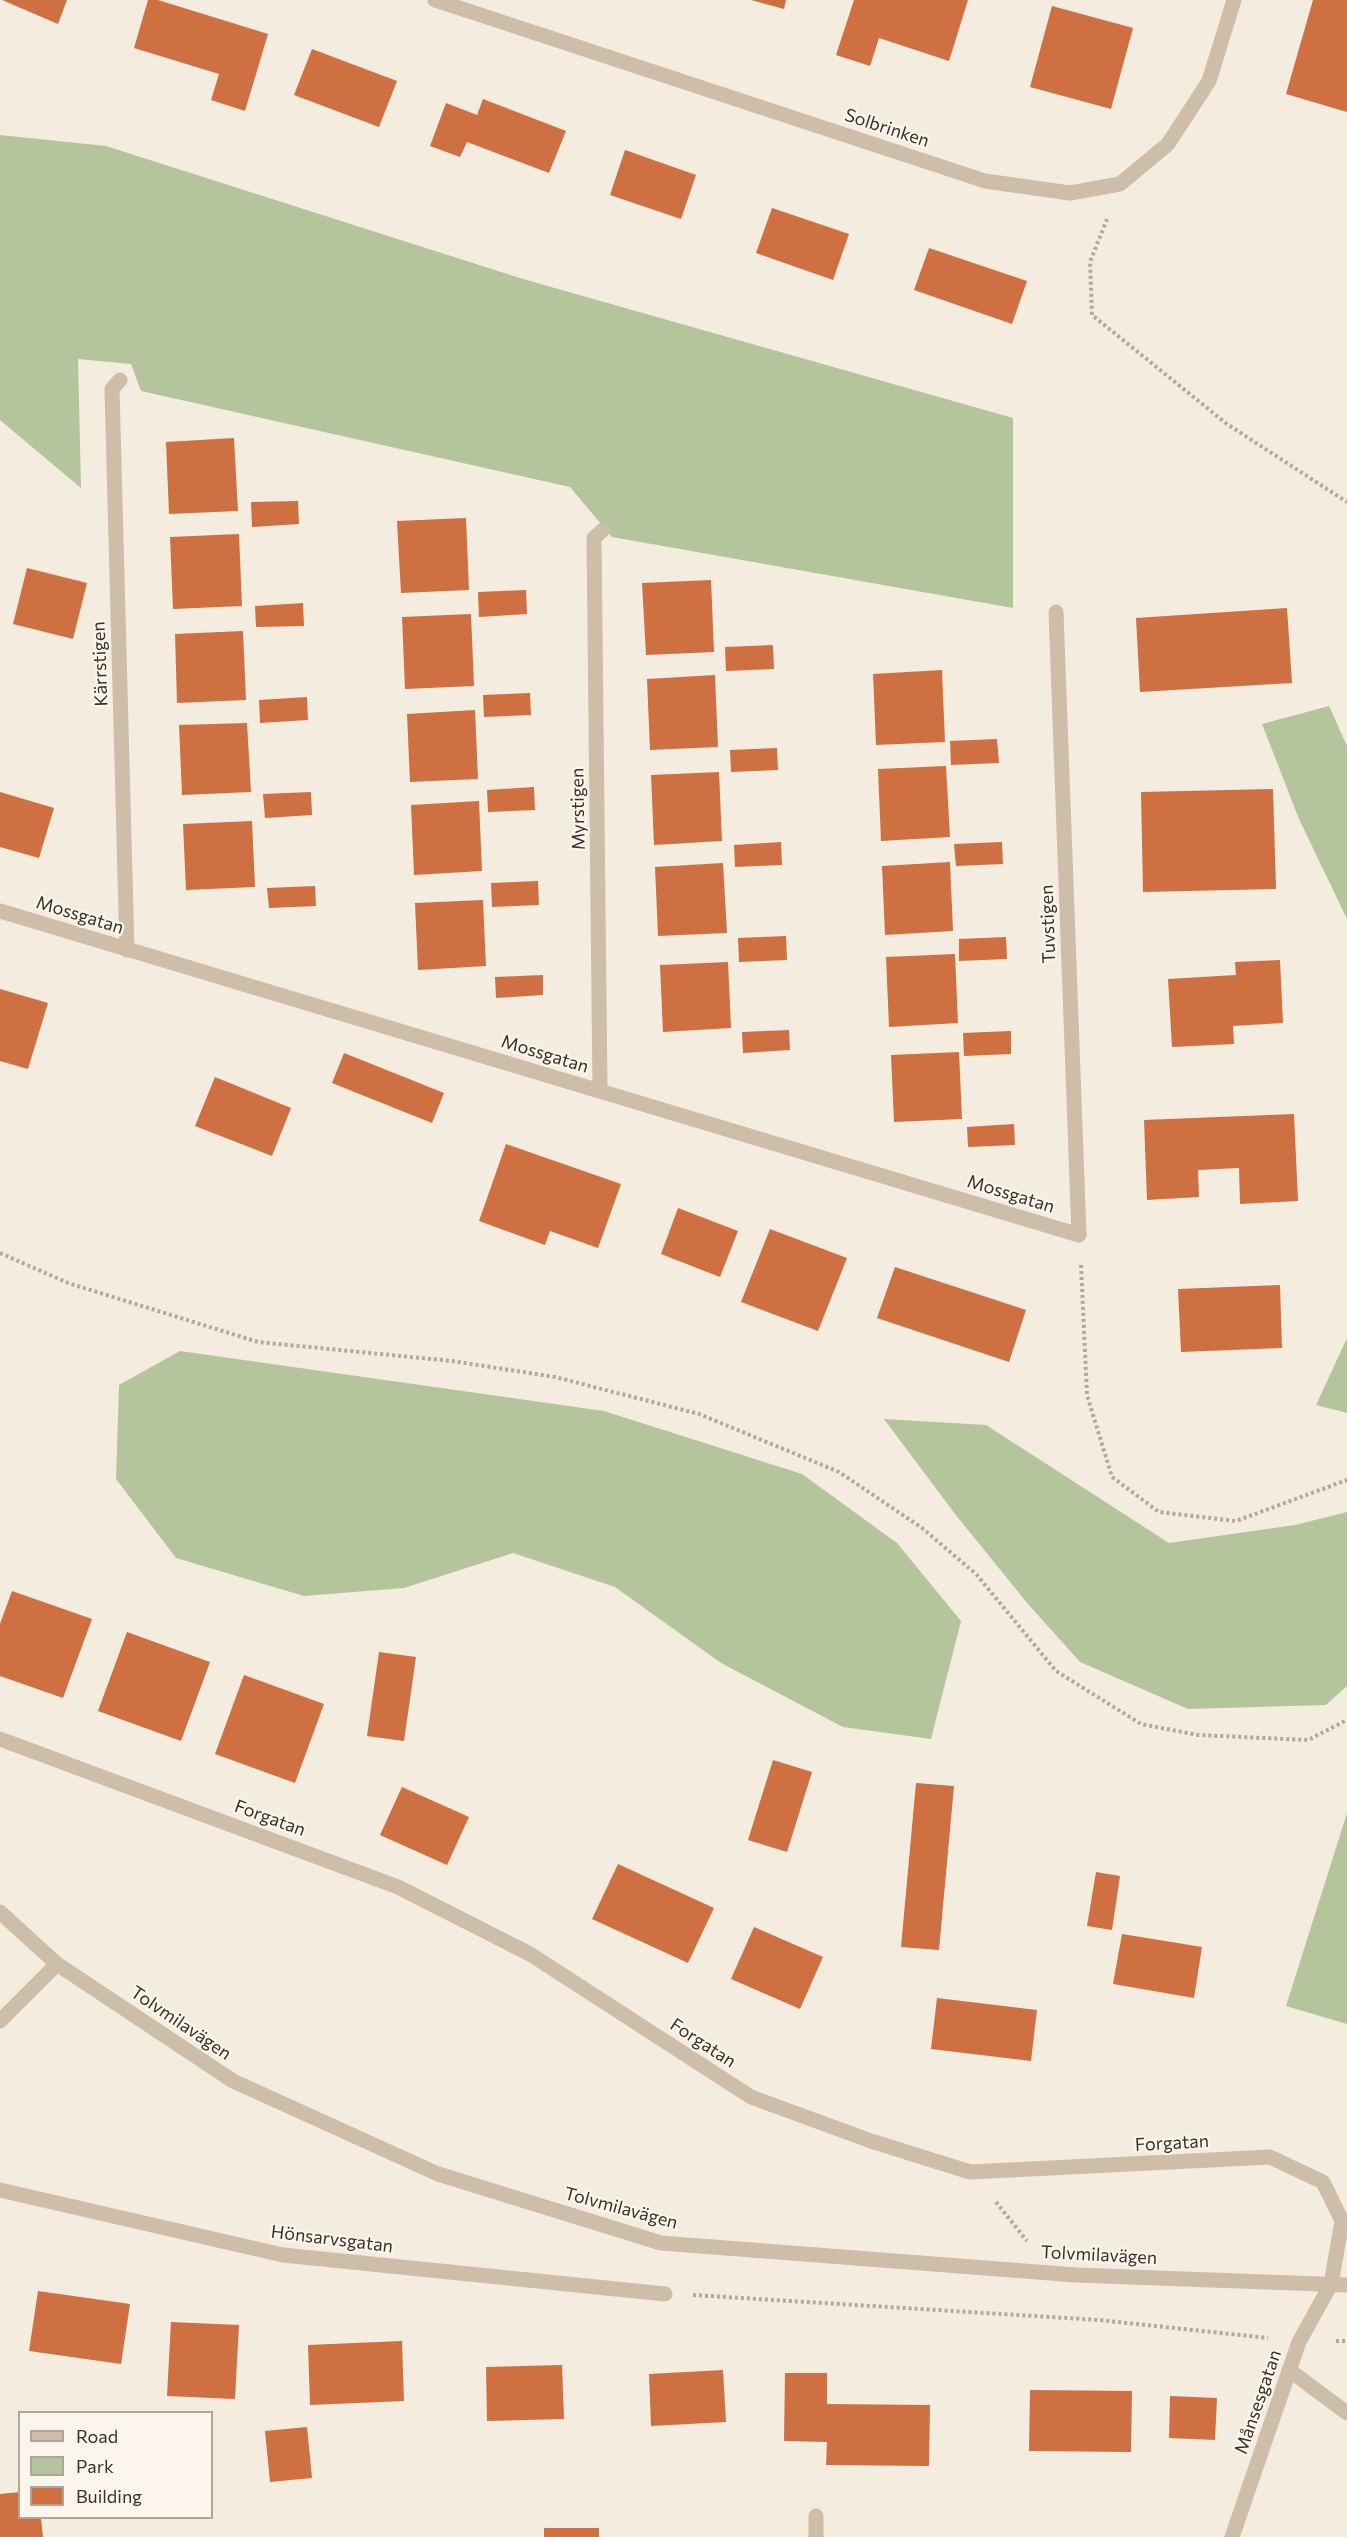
<!DOCTYPE html>
<html>
<head>
<meta charset="utf-8">
<style>
	body { margin:0 }
	#map { position:relative; width:1347px; height:2537px; overflow:hidden; background:#f4ecde; font-family:Commissioner,sans-serif }
	canvas { display:block }
	.legend { position:absolute; left:18px; top:2411px; width:195px; height:108px; box-sizing:border-box; background:#fbf5eb; border:2px solid #aea69d; margin:0; padding:8px 10px; list-style:none; font-size:18px; color:#3a3029 }
	.legend li { display:flex; align-items:center; gap:12px; height:30px }
	.legend b { width:30px; border:2px solid #aea69d }
</style>
</head>
<body>
<div id="map">
<canvas width="1347" height="2537"></canvas>
<ul class="legend">
<li><b style="height:8px;background:#cebda8"></b>Road</li>
<li><b style="height:16px;background:#b4c59c"></b>Park</li>
<li><b style="height:16px;background:#ce7042"></b>Building</li>
</ul>
</div>
<script>
const ctx = document.querySelector('canvas').getContext('2d');
ctx.lineJoin = 'round';
function fillPath(path, color) {
  ctx.fillStyle = color;
  ctx.fill(path, 'evenodd');
}
function poly(rows) {
  const path = new Path2D();
  for (const r of rows) {
    path.moveTo(r[0], r[1]);
    for (let i = 2; i < r.length; i += 2) path.lineTo(r[i], r[i + 1]);
  }
  return path;
}
function strokePath(path, color, width, dash) {
  ctx.strokeStyle = color;
  ctx.lineWidth = width;
  ctx.lineCap = dash ? 'butt' : 'round';
  ctx.setLineDash(dash || []);
  ctx.stroke(path);
}
function drawText(font, color, halo, rows, align = 'center') {
  ctx.font = font + ' Commissioner,sans-serif';
  ctx.lineWidth = 4.5;
  ctx.setLineDash([]);
  ctx.textBaseline = 'middle';
  ctx.strokeStyle = halo;
  ctx.fillStyle = color;
  for (const [text, x, y, turn = 0] of rows) {
    ctx.save();
    ctx.translate(x, y);
    ctx.rotate((+turn || 0) * Math.PI / 180);
    ctx.textAlign = isNaN(turn) ? turn : align;
    if (halo) ctx.strokeText(text, 0, 0);
    ctx.fillText(text, 0, 0);
    ctx.restore();
  }
}
fillPath(poly([
	[0,135,106,146,523,279,1013,418,1013,608,612,537,570,487,141,391,131,364,78,359,81,488,0,420],
	[1329,706,1347,746,1347,919,1299,819,1262,724],
	[1347,1338,1347,1413,1316,1405],
	[180,1351,604,1411,802,1474,897,1543,961,1621,931,1739,843,1727,721,1663,615,1587,513,1553,404,1588,304,1596,176,1558,116,1479,119,1385],
	[884,1419,986,1425,1169,1543,1295,1525,1347,1512,1347,1686,1326,1705,1188,1709,1080,1662,1028,1604,955,1514],
	[1347,1813,1347,2024,1286,2006]
]), '#b4c59c');
fillPath(poly([
	[2,0,67,0,58,24],
	[148,0,158,0,268,34,245,111,211,100,219,74,134,48],
	[751,0,786,0,784,9],
	[854,0,968,0,949,61,879,38,870,66,836,55],
	[1313,0,1347,0,1347,112,1286,94],
	[1052,6,1133,28,1111,109,1030,87],
	[312,49,397,81,379,127,294,95],
	[483,99,566,131,549,173,467,142,460,157,430,146,446,103,477,115],
	[625,150,696,175,681,219,610,195],
	[772,208,849,234,833,280,756,253],
	[929,248,1027,281,1012,324,914,290],
	[234,438,238,511,169,514,166,442],
	[298,501,299,524,252,527,251,502],
	[466,518,469,590,401,593,397,521],
	[239,534,242,606,173,609,170,537],
	[27,568,87,583,73,639,13,624],
	[711,580,714,652,646,655,642,583],
	[526,590,527,614,479,617,478,592],
	[303,603,304,626,256,627,255,606],
	[1287,608,1292,683,1140,692,1136,618],
	[471,614,474,686,405,689,402,617],
	[243,631,246,700,177,703,175,634],
	[773,645,774,669,726,671,725,647],
	[942,670,945,742,876,745,873,674],
	[715,675,718,747,650,750,647,679],
	[530,693,531,715,484,717,483,695],
	[307,697,308,720,260,723,259,700],
	[475,710,478,779,410,782,407,714],
	[247,723,251,792,182,795,179,725],
	[997,739,999,763,951,765,950,741],
	[777,748,778,770,731,772,730,750],
	[946,766,950,837,881,841,878,769],
	[719,772,722,841,654,845,651,775],
	[534,787,535,810,488,812,487,790],
	[1273,789,1276,889,1143,892,1141,792],
	[0,792,54,808,39,858,0,847],
	[311,792,312,815,265,818,263,794],
	[479,801,482,871,414,875,411,805],
	[252,821,255,887,186,890,183,824],
	[781,842,782,865,735,867,734,845],
	[1002,842,1003,864,956,866,954,844],
	[950,862,953,931,885,935,882,866],
	[723,863,727,933,658,936,655,867],
	[538,881,539,905,492,907,491,883],
	[315,886,316,906,269,908,267,888],
	[483,900,486,966,418,970,415,903],
	[786,936,787,960,739,962,738,938],
	[1006,937,1007,959,959,961,959,939],
	[955,954,958,1023,889,1027,886,957],
	[1280,960,1283,1023,1233,1026,1234,1044,1172,1047,1168,979,1236,975,1235,962],
	[728,962,731,1028,663,1032,660,965],
	[543,975,543,995,496,998,495,977],
	[0,989,48,1003,28,1069,0,1061],
	[789,1030,790,1050,743,1053,742,1032],
	[1011,1031,1011,1054,964,1056,963,1033],
	[959,1052,962,1119,894,1122,891,1055],
	[344,1053,444,1093,432,1123,332,1083],
	[215,1077,291,1108,272,1156,195,1126],
	[1294,1114,1298,1201,1240,1204,1239,1168,1198,1170,1199,1197,1147,1200,1144,1120],
	[1014,1124,1015,1145,968,1147,967,1127],
	[506,1144,621,1184,598,1248,550,1231,545,1245,479,1221],
	[678,1208,738,1231,720,1277,661,1254],
	[770,1229,847,1258,818,1331,741,1302],
	[895,1267,1026,1310,1009,1362,877,1318],
	[1280,1285,1282,1348,1181,1352,1178,1289],
	[12,1591,92,1619,63,1698,0,1676,0,1624],
	[127,1632,210,1662,181,1741,98,1711],
	[379,1652,416,1657,404,1741,367,1736],
	[244,1675,324,1704,295,1783,215,1754],
	[773,1760,812,1772,787,1852,748,1840],
	[916,1783,954,1786,939,1950,901,1947],
	[402,1787,469,1817,447,1865,380,1835],
	[618,1864,714,1908,688,1963,592,1919],
	[1096,1872,1120,1876,1112,1930,1087,1926],
	[754,1927,823,1957,800,2009,731,1979],
	[1122,1934,1202,1947,1194,1998,1113,1984],
	[937,1998,1037,2010,1031,2061,931,2049],
	[38,2291,130,2304,121,2364,29,2351],
	[171,2322,239,2325,235,2399,167,2396],
	[402,2341,404,2401,310,2405,308,2345],
	[562,2365,564,2419,487,2421,486,2367],
	[723,2370,726,2422,651,2426,649,2374],
	[785,2373,827,2373,827,2404,930,2405,929,2466,826,2465,827,2442,784,2441],
	[1030,2390,1132,2391,1131,2452,1029,2451],
	[1170,2396,1217,2398,1215,2440,1169,2438],
	[307,2427,312,2478,270,2482,265,2431],
	[20,2492,20,2518,41,2518,43,2537,0,2537,0,2494],
	[544,2528,599,2528,599,2537,544,2537]
]), '#ce7042');
strokePath(poly([
	[1107,219,1090,262,1092,315,1227,424,1347,502],
	[0,1253,68,1283,258,1342,452,1361,555,1377,699,1414,839,1472,922,1528,976,1574,1056,1671,1141,1724,1198,1735,1308,1740,1347,1720],
	[1081,1265,1087,1395,1112,1477,1159,1512,1236,1521,1347,1480],
	[996,2202,1027,2241],
	[693,2295,1099,2320,1268,2338],
	[1336,2341,1347,2341]
]), '#baa792', 4, [3, 3]);
strokePath(poly([
	[435,0,985,181,1070,193,1120,184,1168,144,1209,81,1234,0],
	[120,380,112,389,127,950],
	[0,911,1079,1235,1056,612],
	[600,1091,594,538,603,530],
	[0,1739,398,1887,530,1954,751,2097,871,2141,970,2172,1270,2157,1323,2182,1342,2221,1331,2284,1299,2342,1232,2537],
	[0,1912,57,1964,233,2081,438,2174,661,2243,1076,2275,1347,2285],
	[0,2021,57,1964],
	[0,2190,283,2255,665,2294],
	[1289,2370,1347,2413],
	[816,2516,816,2537]
]), '#cebda8', 15);
drawText('18px', '#3a3029', '#fbf5eb', [
	["Solbrinken",887,128,18],
	["Kärrstigen",100,664,-92],
	["Myrstigen",578,809,-91],
	["Mossgatan",80,915,17],
	["Tuvstigen",1048,924,-92],
	["Mossgatan",545,1054,17],
	["Mossgatan",1011,1194,17],
	["Forgatan",270,1818,20],
	["Tolvmilavägen",181,2023,34],
	["Forgatan",703,2043,33],
	["Forgatan",1172,2143,-3],
	["Tolvmilavägen",621,2208,15],
	["Hönsarvsgatan",332,2239,7],
	["Tolvmilavägen",1099,2255,3],
	["Månsesgatan",1258,2402,-71]
]);
</script>
</body>
</html>
